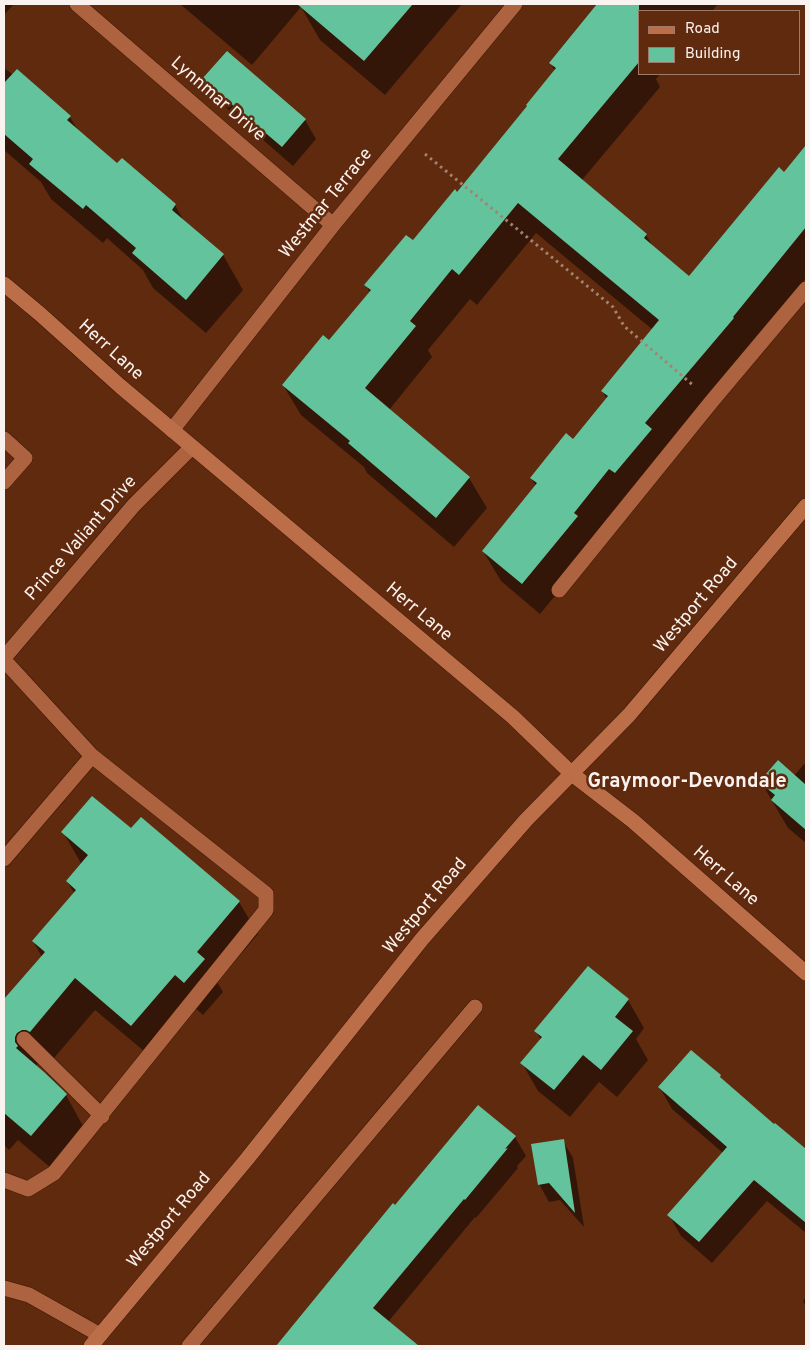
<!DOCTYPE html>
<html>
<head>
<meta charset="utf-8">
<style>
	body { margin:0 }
	#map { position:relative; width:810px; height:1350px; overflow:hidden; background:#602a0f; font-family:Overpass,sans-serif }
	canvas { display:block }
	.frame { position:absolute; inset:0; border:5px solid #faf2ee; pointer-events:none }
	.legend { position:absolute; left:638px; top:10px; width:162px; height:65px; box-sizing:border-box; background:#602a0f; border:1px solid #9e7a68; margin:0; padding:6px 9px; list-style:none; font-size:15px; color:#faf2ee }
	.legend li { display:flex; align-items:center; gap:10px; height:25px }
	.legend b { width:25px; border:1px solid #9e7a68 }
</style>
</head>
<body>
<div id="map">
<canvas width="810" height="1350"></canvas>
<div class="frame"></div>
<ul class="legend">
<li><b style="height:6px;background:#bc6e48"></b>Road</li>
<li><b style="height:14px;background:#63c39c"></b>Building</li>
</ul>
</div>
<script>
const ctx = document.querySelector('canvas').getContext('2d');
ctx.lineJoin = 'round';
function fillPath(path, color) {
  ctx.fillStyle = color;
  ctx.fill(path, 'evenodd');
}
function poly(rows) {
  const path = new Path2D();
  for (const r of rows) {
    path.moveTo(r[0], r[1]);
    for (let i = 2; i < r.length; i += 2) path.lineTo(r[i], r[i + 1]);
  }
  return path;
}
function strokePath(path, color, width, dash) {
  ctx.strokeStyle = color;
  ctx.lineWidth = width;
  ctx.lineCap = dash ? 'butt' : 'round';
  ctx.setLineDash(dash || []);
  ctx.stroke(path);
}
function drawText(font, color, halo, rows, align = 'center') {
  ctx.font = font + ' Overpass,sans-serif';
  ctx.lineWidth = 5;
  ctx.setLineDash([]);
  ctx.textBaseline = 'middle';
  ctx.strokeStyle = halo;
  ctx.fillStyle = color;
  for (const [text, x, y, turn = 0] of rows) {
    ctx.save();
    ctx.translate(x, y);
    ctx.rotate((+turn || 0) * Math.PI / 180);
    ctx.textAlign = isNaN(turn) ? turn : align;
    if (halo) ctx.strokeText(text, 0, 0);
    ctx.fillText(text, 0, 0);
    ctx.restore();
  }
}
fillPath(poly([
	[4,4,14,4,4,15],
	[180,4,462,4,385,95,320,40,301,7,252,65],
	[599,4,718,4,712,11,639,11,639,74,660,74,656,79,660,87,582,180,646,235,654,248,689,278,784,174,806,147,806,278,749,347,595,547,540,614,501,581,483,551,536,486,531,478,573,441,607,399,602,391,653,330,536,233,477,305,470,299,428,350,432,357,389,410,469,478,487,508,454,547,367,473,364,467,301,415,283,385,329,341,370,293,366,285,413,242,457,193,555,71,550,63],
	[4,68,70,117,79,132,117,165,175,205,185,223,223,255,243,290,206,333,153,288,143,270,107,238,103,243,51,199,41,182,4,150],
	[204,79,305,120,316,139,293,166,215,98],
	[804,764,806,765,806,843,788,828,761,782,794,776],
	[131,830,239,902,258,934,217,982,223,992,203,1015,194,1007,151,1057,95,1010,49,1064,41,1062,35,1066,66,1095,84,1128,51,1168,18,1140,9,1150,4,1145,4,1002,42,957,33,941,74,893,67,881,82,865,63,832],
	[589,967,628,1000,644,1028,636,1039,648,1060,617,1097,599,1082,570,1117,538,1091,522,1063,541,1040,536,1031],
	[720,1076,723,1081,806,1151,806,1233,767,1201,712,1263,681,1236,669,1215,723,1153,672,1109,660,1088],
	[515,1137,526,1156,517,1166,518,1168,476,1218,475,1217,388,1322,417,1346,278,1346,393,1205,395,1206],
	[563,1141,573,1158,584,1227,560,1200,549,1202,539,1184],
	[806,1297,806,1307,803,1301]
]), '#0007');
fillPath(poly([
	[297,4,413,4,364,61],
	[597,4,639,4,639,62,558,159,647,234,644,238,689,276,779,167,784,172,806,145,806,227,733,317,734,318,645,423,652,429,615,473,609,469,574,513,578,516,522,584,482,551,537,483,530,478,566,433,573,439,608,396,601,391,659,320,518,203,459,275,452,269,410,321,416,326,365,388,470,477,436,518,348,443,350,441,282,385,323,335,329,340,371,290,364,285,406,235,413,240,455,189,457,192,527,106,526,105,556,68,549,63],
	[227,51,306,119,282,147,202,79],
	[17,69,71,116,67,120,117,163,122,158,176,204,172,210,224,254,186,300,132,253,136,248,86,205,83,209,29,164,33,159,4,134,4,83],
	[778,760,806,785,806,830,771,800,775,795,759,782],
	[92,796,131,828,141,817,240,901,197,952,205,959,184,983,175,975,131,1026,75,978,30,1032,26,1030,22,1030,17,1033,15,1037,15,1042,18,1046,16,1048,44,1072,67,1094,31,1136,4,1113,4,999,45,952,32,941,76,890,66,881,88,855,61,832],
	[588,966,629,999,615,1017,633,1031,601,1070,583,1055,554,1090,520,1063,542,1037,534,1031],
	[691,1050,721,1075,720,1077,774,1124,775,1123,806,1149,806,1223,754,1180,699,1242,667,1215,727,1147,658,1087],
	[478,1105,516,1136,505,1149,508,1148,465,1200,464,1199,373,1308,419,1346,276,1346,393,1203,395,1205],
	[564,1139,575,1213,549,1183,538,1185,531,1144]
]), '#63c39c');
const lane = poly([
	[4,439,25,458,4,482],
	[559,590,712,401,806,289],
	[4,660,92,756],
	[4,859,92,756,266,894,266,910,54,1173,28,1189,4,1180],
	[24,1039,102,1116]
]);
const street = poly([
	[77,4,333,225],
	[172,430,333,225,515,4],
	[4,658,134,505,192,447],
	[4,1288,29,1295,100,1335],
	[189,1346,475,1007]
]);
const secondary = poly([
	[4,284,40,314,120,386,513,717,572,774,633,821,806,973],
	[91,1346,247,1159,422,939,526,820,629,715,806,506]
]);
strokePath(lane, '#3b1704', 16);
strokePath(street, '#3b1704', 16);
strokePath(secondary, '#3b1704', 16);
strokePath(poly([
	[425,154,613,307,624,326,694,386]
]), '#a48372', 3, [2.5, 4]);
strokePath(lane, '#ad633f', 15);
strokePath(street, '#ad633f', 15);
strokePath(secondary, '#bc6e48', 15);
drawText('18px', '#faf2ee', '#602a0f', [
	["Lynnmar Drive",217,100,41],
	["Westmar Terrace",327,204,-51],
	["Herr Lane",110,351,42],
	["Prince Valiant Drive",82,539,-49],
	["Westport Road",697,606,-50],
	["Herr Lane",418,613,40],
	["Herr Lane",725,877,41],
	["Westport Road",426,907,-50],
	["Westport Road",170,1221,-50]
]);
drawText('bold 20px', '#faf2ee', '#602a0f', [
	["Graymoor-Devondale",687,783]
]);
</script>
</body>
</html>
